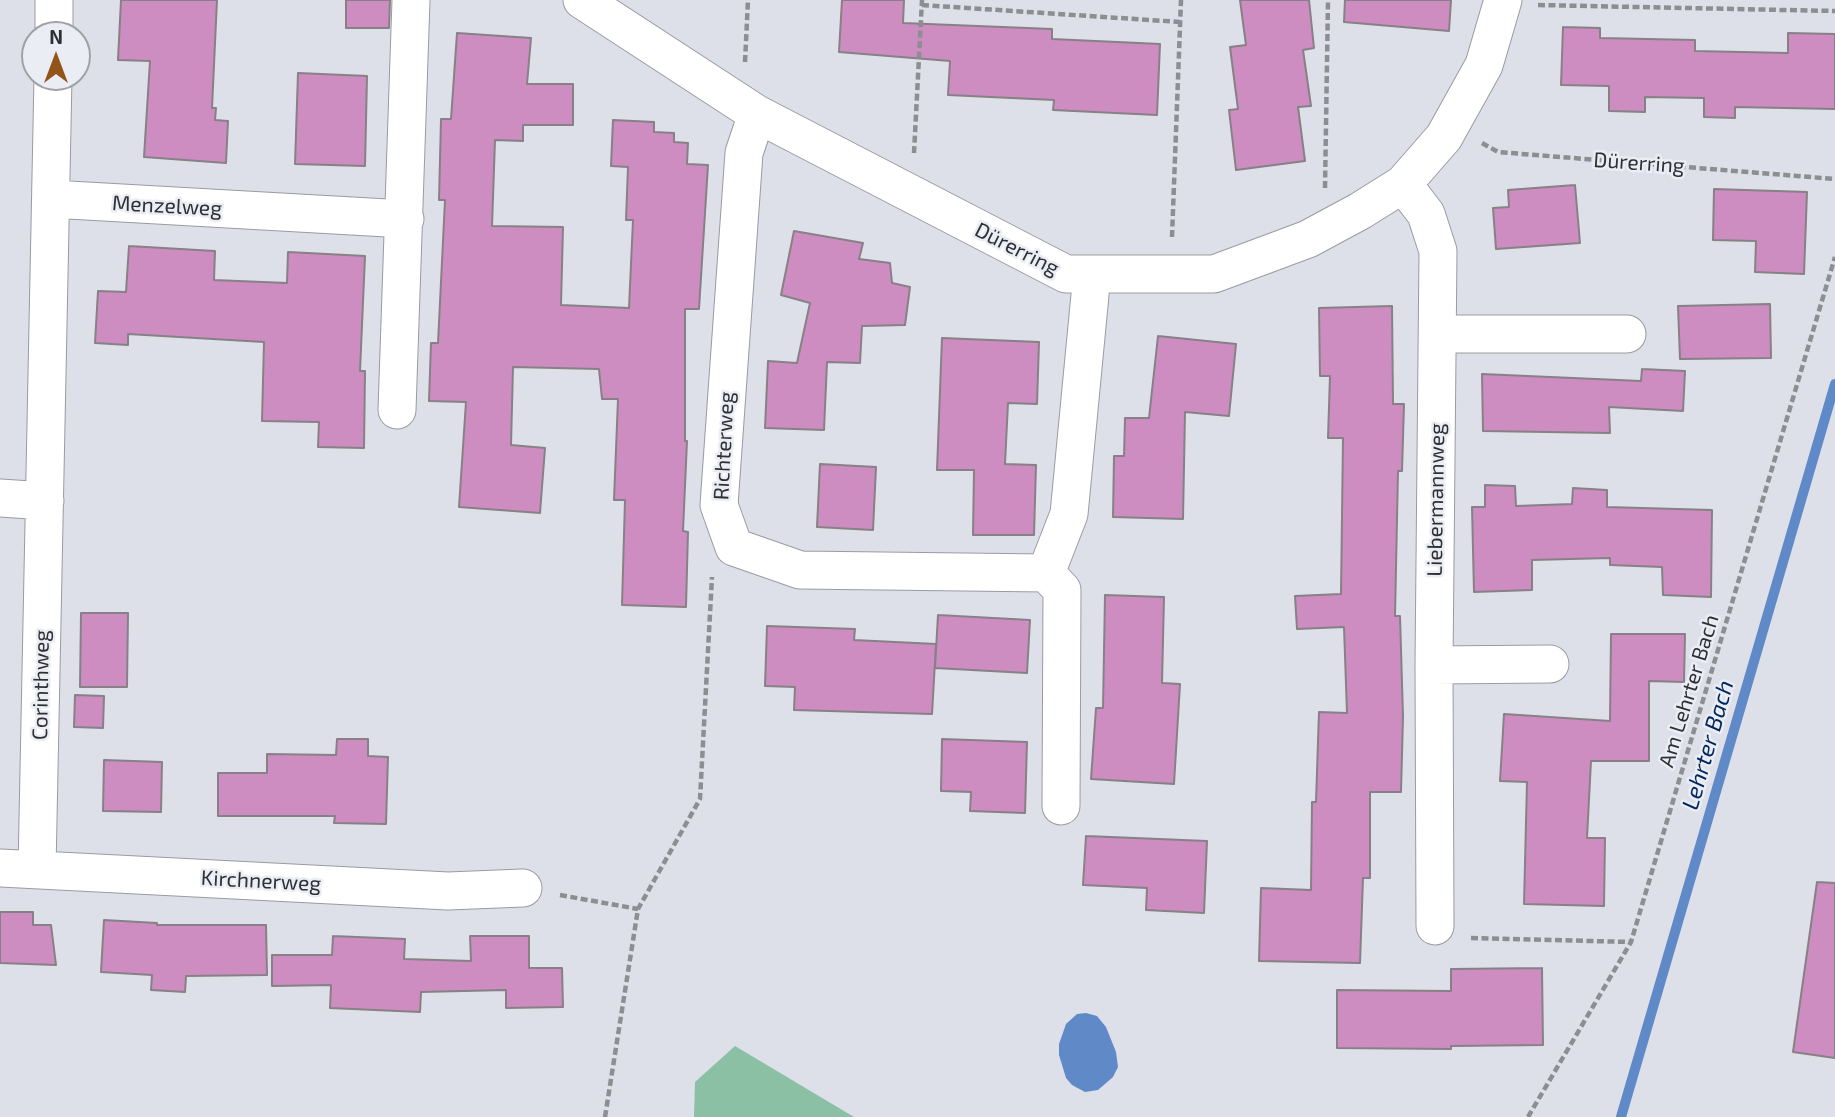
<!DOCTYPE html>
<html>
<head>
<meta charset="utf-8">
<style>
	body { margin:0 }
	#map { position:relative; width:1835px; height:1117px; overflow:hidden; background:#dde0e8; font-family:"Exo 2",sans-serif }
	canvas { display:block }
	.north { position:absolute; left:21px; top:21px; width:70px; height:70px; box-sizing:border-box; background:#ebedf5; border:2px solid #a0a1a7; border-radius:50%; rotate:0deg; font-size:19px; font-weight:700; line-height:28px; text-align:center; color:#2f3033 }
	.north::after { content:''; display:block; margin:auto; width:24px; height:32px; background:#92541a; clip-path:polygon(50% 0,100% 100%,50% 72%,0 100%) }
</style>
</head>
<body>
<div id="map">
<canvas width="1835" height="1117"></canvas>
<div class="north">N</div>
</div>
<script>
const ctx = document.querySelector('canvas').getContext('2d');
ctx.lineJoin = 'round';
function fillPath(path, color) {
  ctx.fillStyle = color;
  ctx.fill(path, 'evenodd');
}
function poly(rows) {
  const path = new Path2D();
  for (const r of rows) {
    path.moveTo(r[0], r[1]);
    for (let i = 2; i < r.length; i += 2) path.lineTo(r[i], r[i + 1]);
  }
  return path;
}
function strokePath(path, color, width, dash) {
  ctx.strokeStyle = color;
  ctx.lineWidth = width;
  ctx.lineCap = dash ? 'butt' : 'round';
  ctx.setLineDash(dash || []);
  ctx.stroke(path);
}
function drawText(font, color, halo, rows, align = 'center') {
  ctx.font = font + ' "Exo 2",sans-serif';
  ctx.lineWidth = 5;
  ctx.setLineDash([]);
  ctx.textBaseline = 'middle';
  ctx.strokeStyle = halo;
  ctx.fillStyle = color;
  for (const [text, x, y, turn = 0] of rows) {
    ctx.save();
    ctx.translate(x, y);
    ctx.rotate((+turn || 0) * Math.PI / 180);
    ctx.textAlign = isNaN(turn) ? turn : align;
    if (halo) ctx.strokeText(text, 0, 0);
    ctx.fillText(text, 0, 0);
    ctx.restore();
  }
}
fillPath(poly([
	[735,1046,854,1117,694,1117,695,1082]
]), '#8bc0a4');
fillPath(poly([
	[1086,1013,1097,1016,1106,1027,1116,1052,1118,1067,1113,1077,1098,1090,1085,1092,1072,1085,1066,1078,1059,1055,1059,1044,1066,1024,1077,1014]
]), '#6089c7');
strokePath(poly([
	[1621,1117,1835,384]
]), '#6089c7', 10);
const building = poly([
	[121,0,217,0,212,108,216,108,215,120,228,121,226,163,144,157,150,61,118,60,121,0],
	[346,0,390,0,389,28,346,28,346,0],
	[842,0,904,0,903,23,1052,29,1052,39,1160,44,1157,115,1053,110,1054,100,948,95,950,61,839,52,842,0],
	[1240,0,1309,0,1314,48,1303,50,1311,106,1298,107,1305,161,1236,170,1229,110,1238,109,1230,47,1246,45,1240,0],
	[1345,0,1451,0,1449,31,1344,22,1345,0],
	[1563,27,1600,28,1600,38,1695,40,1695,51,1788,53,1788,33,1835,34,1835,109,1735,107,1735,118,1704,117,1704,98,1645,97,1645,112,1609,111,1609,86,1561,85,1563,27],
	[457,33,531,38,527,84,573,84,573,125,523,125,523,141,495,140,492,226,563,227,561,305,629,308,633,220,626,220,628,167,611,166,613,120,654,122,654,132,674,133,674,142,688,143,687,164,708,165,699,309,685,309,685,441,687,441,683,531,688,532,686,607,622,605,625,500,614,500,618,399,602,399,599,369,513,367,511,445,545,448,540,513,459,507,466,402,429,401,431,343,438,343,445,200,439,200,441,119,451,119,457,33],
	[298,73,367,76,365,166,295,164,298,73],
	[1575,185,1580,243,1496,249,1493,208,1509,207,1508,190,1575,185],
	[1714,189,1807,192,1804,274,1755,272,1756,241,1713,240,1714,189],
	[794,231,863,243,859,259,890,263,892,283,910,287,905,325,862,326,860,363,827,362,824,430,765,428,768,361,797,363,810,303,781,295,794,231],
	[129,246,215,251,214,280,287,283,288,252,365,256,360,371,365,371,364,448,318,447,319,422,262,421,264,342,128,334,128,345,95,343,98,291,126,292,129,246],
	[1770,304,1771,358,1680,359,1678,306,1770,304],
	[1392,306,1393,404,1404,404,1402,471,1398,471,1395,616,1400,616,1403,716,1401,792,1370,792,1370,878,1363,878,1360,963,1259,961,1261,888,1311,890,1312,802,1316,802,1319,712,1347,713,1344,627,1297,629,1295,596,1341,594,1343,438,1328,438,1330,376,1320,376,1319,308,1392,306],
	[1158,336,1236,344,1229,416,1185,412,1183,519,1113,517,1114,456,1124,456,1125,418,1149,418,1158,336],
	[942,338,1039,342,1037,404,1008,403,1005,464,1036,465,1034,535,973,535,974,470,937,470,942,338],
	[1642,369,1685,371,1683,411,1609,407,1610,433,1483,431,1482,374,1641,381,1642,369],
	[820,464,876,467,873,530,817,527,820,464],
	[1485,485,1515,486,1516,506,1572,504,1573,488,1607,490,1607,507,1712,510,1711,597,1663,595,1662,567,1610,565,1610,558,1532,560,1532,590,1474,592,1472,507,1485,507,1485,485],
	[1105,595,1164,597,1162,683,1180,684,1174,784,1091,779,1096,708,1103,708,1105,595],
	[81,613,128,613,127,687,80,687,81,613],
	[938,615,1030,620,1027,673,935,668,938,615],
	[767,626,855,629,854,640,936,644,932,714,794,710,795,687,765,686,767,626],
	[1611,634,1685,634,1684,682,1649,681,1649,761,1591,761,1587,838,1605,838,1604,906,1524,904,1527,782,1500,781,1504,714,1610,721,1611,634],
	[75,695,104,696,103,728,74,727,75,695],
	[337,739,368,739,368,756,388,757,386,824,334,823,335,816,218,816,218,773,267,773,267,754,336,755,337,739],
	[942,739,1027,742,1025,813,970,811,971,792,941,791,942,739],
	[104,760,162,762,161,812,103,811,104,760],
	[1086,836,1207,841,1204,913,1146,910,1147,888,1083,885,1086,836],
	[1817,882,1835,883,1835,1058,1793,1052,1817,882],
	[0,912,33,912,33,925,51,925,56,965,0,963,0,912],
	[104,920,157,923,157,925,266,925,267,975,186,976,185,992,151,990,152,975,101,972,104,920],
	[333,936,405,939,404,959,471,961,470,936,529,936,529,968,562,968,563,1007,506,1008,506,990,421,992,420,1012,330,1008,331,985,272,986,272,955,332,955,333,936],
	[1542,968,1543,1045,1451,1046,1451,1049,1337,1048,1337,990,1451,991,1451,969,1542,968]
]);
fillPath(building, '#ce8dc1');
strokePath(building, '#878086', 2);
const minor = poly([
	[582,0,757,114,1066,274,1214,274,1308,239,1360,211,1403,184,1444,137,1484,65,1503,0],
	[54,35,54,0],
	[757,114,744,153,719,505,734,547,800,570,1046,573,1069,514,1092,274],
	[1403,184,1426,214,1438,251,1434,665,1435,926],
	[51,199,405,219],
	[1438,334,1627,334],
	[397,410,411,0],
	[0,498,45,501],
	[1046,573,1062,590,1061,806],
	[1434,665,1550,664],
	[0,868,448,891,523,888],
	[37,869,53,77]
]);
strokePath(minor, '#999ba3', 39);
strokePath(poly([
	[922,5,1180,22],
	[1538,5,1835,11],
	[745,62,748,0],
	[1482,143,1498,152,1835,179],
	[914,153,922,0],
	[1325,188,1328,0],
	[1172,237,1181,0],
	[560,895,638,909],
	[1471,938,1631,942],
	[605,1117,638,909,700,799,712,577],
	[1528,1117,1631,942,1835,257]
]), '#8c8e93', 4.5, [7, 3.5]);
strokePath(minor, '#fff', 37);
drawText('21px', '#2f3033', '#ebedf5', [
	["Dürerring",1639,163,4],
	["Menzelweg",167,206,3],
	["Dürerring",1017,249,27],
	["Richterweg",724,446,-87],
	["Liebermannweg",1436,500,-89],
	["Corinthweg",41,685,-89],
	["Am Lehrter Bach",1689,691,-73],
	["Kirchnerweg",261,881,3]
]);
drawText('italic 23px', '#00265d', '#ebedf5', [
	["Lehrter Bach",1708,745,-74]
]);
</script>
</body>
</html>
